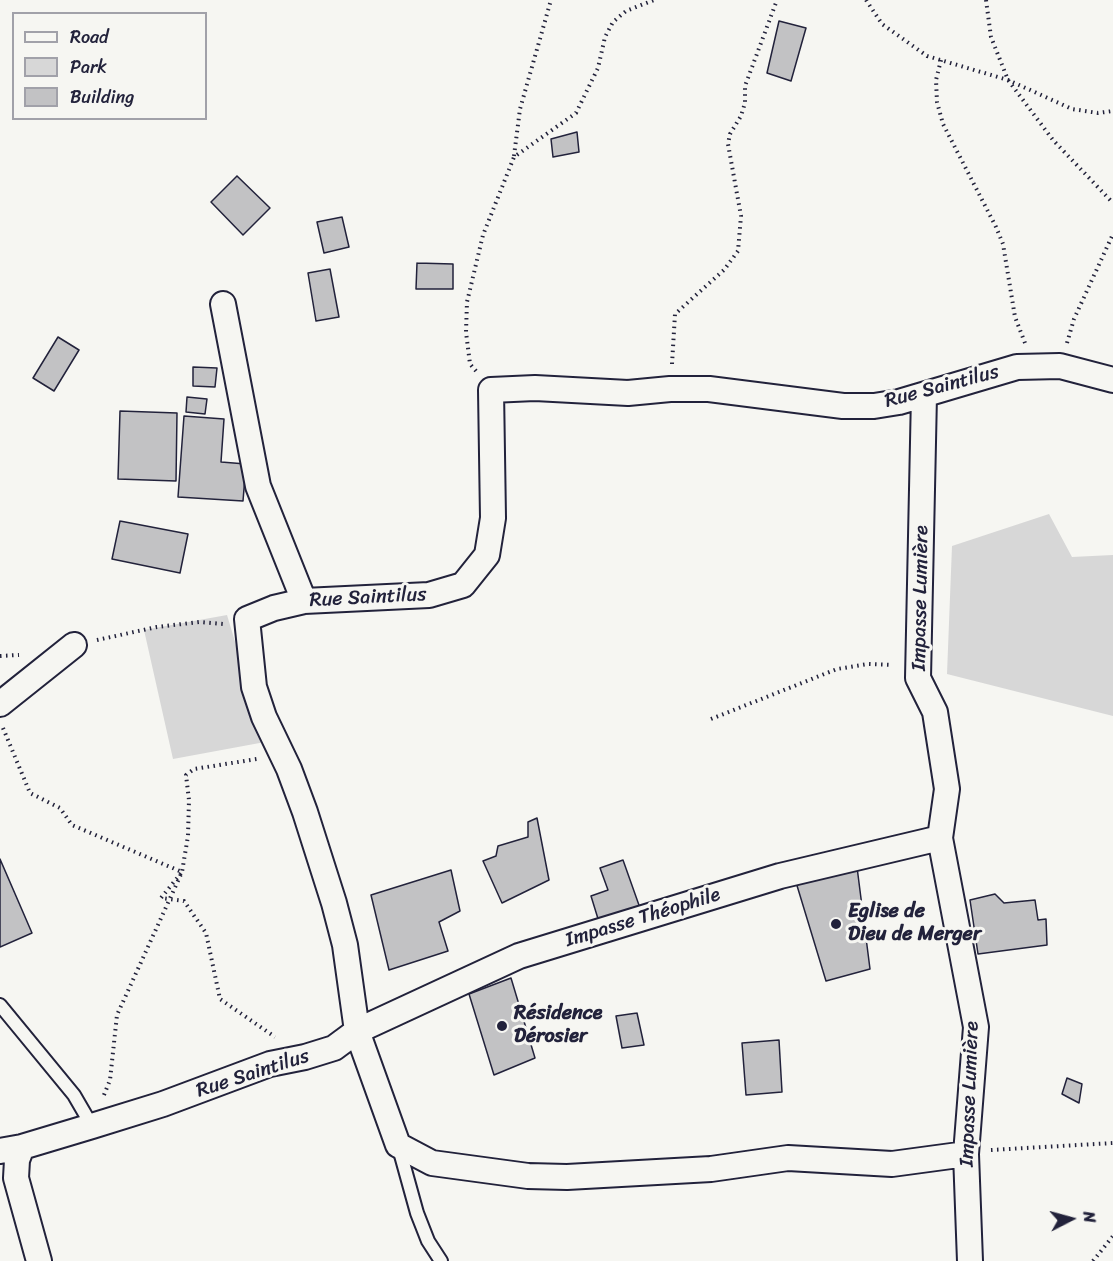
<!DOCTYPE html>
<html>
<head>
<meta charset="utf-8">
<style>
	body { margin:0 }
	#map { position:relative; width:1113px; height:1261px; overflow:hidden; background:#f6f6f2; font-family:Sriracha,sans-serif }
	canvas { display:block }
	.legend { position:absolute; left:12px; top:12px; width:195px; height:108px; box-sizing:border-box; background:#f6f6f2; border:2px solid #a1a1a9; margin:0; padding:8px 10px; list-style:none; font-size:18px; color:#22223b }
	.legend li { display:flex; align-items:center; gap:12px; height:30px }
	.legend b { width:30px; border:2px solid #a1a1a9 }
	.north { position:absolute; left:1041px; top:1189px; width:60px; height:60px; -webkit-text-stroke:4px #f6f6f2; paint-order:stroke; rotate:84deg; font-size:16px; font-weight:700; line-height:24px; text-align:center; color:#22223b }
	.north::after { content:''; display:block; margin:auto; width:21px; height:27px; background:#22223b; clip-path:polygon(50% 0,100% 100%,50% 72%,0 100%) }
</style>
</head>
<body>
<div id="map">
<canvas width="1113" height="1261"></canvas>
<ul class="legend">
<li><b style="height:8px;background:#f6f6f2"></b>Road</li>
<li><b style="height:16px;background:#d7d7d7"></b>Park</li>
<li><b style="height:16px;background:#c2c2c4"></b>Building</li>
</ul>
<div class="north">N</div>
</div>
<script>
const ctx = document.querySelector('canvas').getContext('2d');
ctx.lineJoin = 'round';
function fillPath(path, color) {
  ctx.fillStyle = color;
  ctx.fill(path, 'evenodd');
}
function poly(rows) {
  const path = new Path2D();
  for (const r of rows) {
    path.moveTo(r[0], r[1]);
    for (let i = 2; i < r.length; i += 2) path.lineTo(r[i], r[i + 1]);
  }
  return path;
}
function strokePath(path, color, width, dash) {
  ctx.strokeStyle = color;
  ctx.lineWidth = width;
  ctx.lineCap = dash ? 'butt' : 'round';
  ctx.setLineDash(dash || []);
  ctx.stroke(path);
}
function drawText(font, color, halo, rows, align = 'center') {
  ctx.font = font + ' Sriracha,sans-serif';
  ctx.lineWidth = 6;
  ctx.setLineDash([]);
  ctx.textBaseline = 'middle';
  ctx.strokeStyle = halo;
  ctx.fillStyle = color;
  for (const [text, x, y, turn = 0] of rows) {
    ctx.save();
    ctx.translate(x, y);
    ctx.rotate((+turn || 0) * Math.PI / 180);
    ctx.textAlign = isNaN(turn) ? turn : align;
    if (halo) ctx.strokeText(text, 0, 0);
    ctx.fillText(text, 0, 0);
    ctx.restore();
  }
}
fillPath(poly([
	[1049,514,1072,557,1113,555,1113,716,947,674,952,546],
	[227,615,265,742,173,759,144,630]
]), '#d7d7d7');
const building = poly([
	[779,21,806,28,791,81,767,73,779,21],
	[577,132,579,152,553,157,551,139,577,132],
	[237,176,270,208,243,235,211,202,237,176],
	[342,217,349,247,324,253,317,222,342,217],
	[417,263,453,264,453,289,416,289,417,263],
	[330,269,339,317,316,321,308,273,330,269],
	[58,337,79,350,54,391,33,378,58,337],
	[193,367,217,368,215,387,193,386,193,367],
	[187,397,207,399,205,414,186,412,187,397],
	[120,411,177,413,176,481,118,479,120,411],
	[184,416,224,419,221,462,246,464,243,501,178,497,184,416],
	[120,521,188,534,180,573,112,559,120,521],
	[537,818,549,880,502,903,483,861,496,856,498,846,528,837,528,822,537,818],
	[0,859,32,933,0,947,0,859],
	[623,860,640,908,599,922,591,896,608,890,600,868,623,860],
	[857,867,870,969,826,981,795,879,857,867],
	[451,870,460,911,439,922,448,951,389,970,371,895,451,870],
	[995,894,1004,903,1035,900,1038,920,1046,919,1047,945,978,954,970,900,995,894],
	[511,978,535,1058,494,1075,469,994,511,978],
	[637,1013,644,1045,622,1048,616,1016,637,1013],
	[779,1040,782,1092,746,1095,742,1043,779,1040],
	[1067,1078,1082,1084,1079,1103,1062,1094,1067,1078]
]);
fillPath(building, '#c2c2c4');
strokePath(building, '#22223b', 1.5);
const lane = poly([
	[0,1005,74,1095,92,1126],
	[399,1148,417,1213,428,1241,441,1261]
]);
const street = poly([
	[223,304,258,486,304,601],
	[924,395,918,678,935,712,947,789,940,838,976,1027,966,1154,970,1261],
	[0,704,74,645],
	[940,838,780,876,519,956,357,1031,398,1145,432,1163,528,1176,567,1177,711,1169,788,1158,892,1164,966,1154],
	[22,1147,17,1160,16,1178,39,1261],
	[0,1151,22,1147,92,1126,163,1104,270,1064,305,1057,334,1048,357,1031,345,945,334,903,305,812,289,769,264,717,254,687,247,619,274,608,304,601,429,595,463,585,487,555,493,518,491,390,535,388,628,393,670,389,709,389,843,406,874,406,899,402,1017,367,1060,366,1113,380]
]);
strokePath(lane, '#22223b', 16);
strokePath(street, '#22223b', 28);
strokePath(poly([
	[866,0,882,24,927,56,1008,80,1072,109,1098,113,1113,111],
	[986,0,991,37,1008,80,1053,140,1113,203],
	[941,60,936,80,937,102,943,124,996,227,1003,244,1015,317,1025,343],
	[514,156,520,109,551,0],
	[1067,343,1074,319,1113,234],
	[672,364,675,314,724,270,738,251,741,216,728,144,730,134,741,116,745,103,745,86,777,0],
	[476,371,470,364,466,332,467,302,483,235,514,157,576,113,598,68,605,37,613,22,626,11,654,0],
	[97,640,157,627,199,622,223,624],
	[0,656,19,655],
	[711,719,837,669,868,664,892,665],
	[3,728,30,793,60,808,72,825,182,872,161,898,184,901,206,933,220,999,275,1037],
	[104,1095,110,1080,117,1015,182,872,188,836,189,800,186,775,194,769,257,759],
	[991,1150,1113,1143],
	[1093,1261,1113,1236]
]), '#22223b', 4, [1.5, 4.5]);
strokePath(lane, '#f6f6f2', 12);
strokePath(street, '#f6f6f2', 24);
for (const [x, y, r, color] of [
	[836,924,6,"#22223b"],
	[502,1026,6,"#22223b"]
]) {
  const dot = new Path2D();
  dot.arc(x, y, r, 0, 2 * Math.PI);
  ctx.fillStyle = color;
  ctx.fill(dot);
  strokePath(dot, '#f6f6f2', 2);
}
drawText('20px', '#22223b', '#f6f6f2', [
	["Rue Saintilus",942,387,-15],
	["Rue Saintilus",368,598,-3],
	["Impasse Lumière",921,598,-89],
	["Impasse Théophile",643,918,-17],
	["Rue Saintilus",253,1074,-18],
	["Impasse Lumière",970,1094,-88]
]);
drawText('bold 20px', '#22223b', '#f6f6f2', [
	["Eglise de",848,912],
	["Dieu de Merger",848,935],
	["Résidence",514,1014],
	["Dérosier",514,1037]
], 'left');
</script>
</body>
</html>
